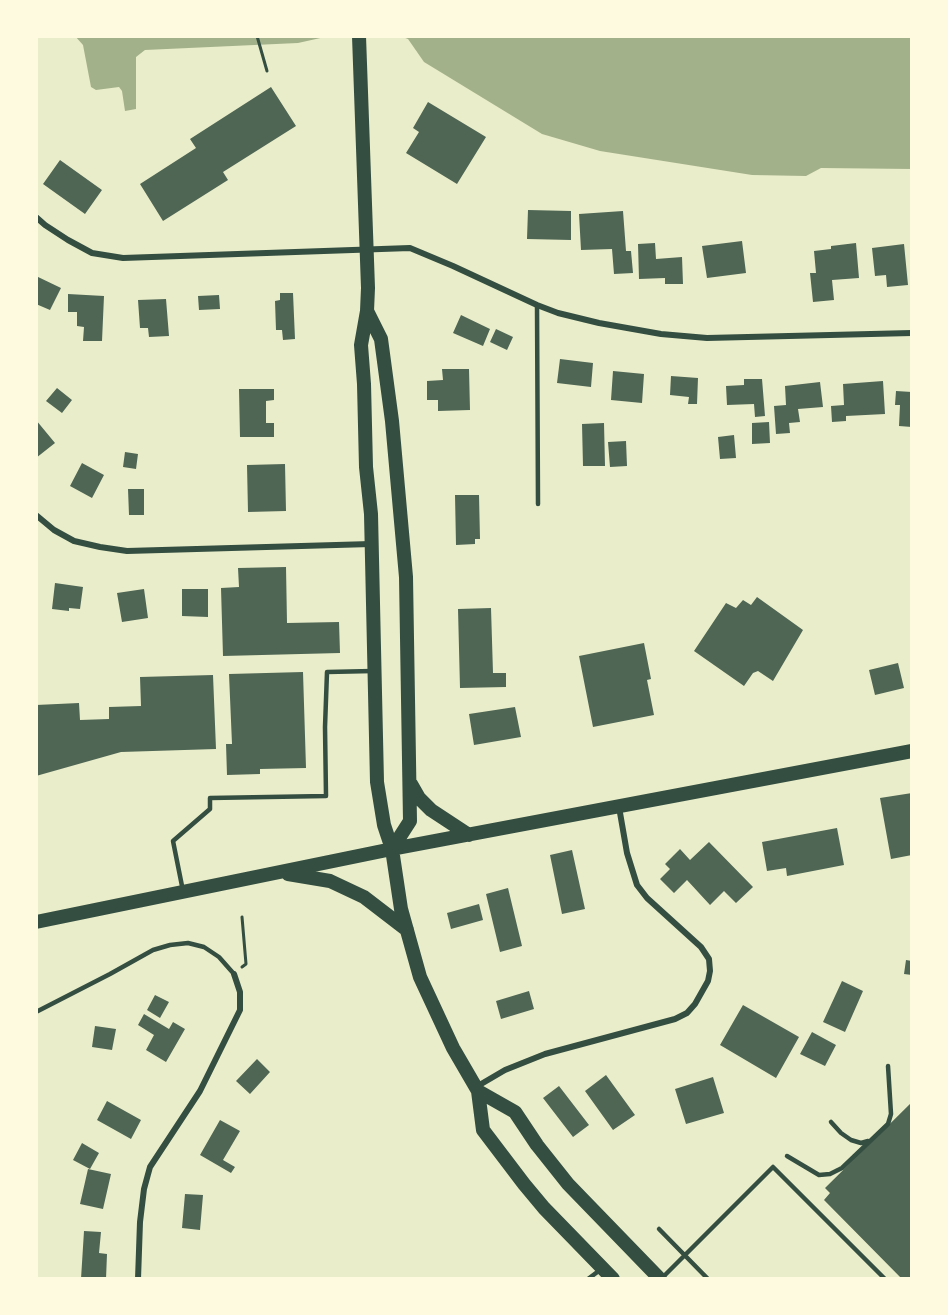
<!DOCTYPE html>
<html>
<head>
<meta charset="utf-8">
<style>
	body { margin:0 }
	#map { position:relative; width:948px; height:1315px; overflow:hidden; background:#e9edc9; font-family:Signika,sans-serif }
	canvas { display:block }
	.frame { position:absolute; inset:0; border:38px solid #fefae0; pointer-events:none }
</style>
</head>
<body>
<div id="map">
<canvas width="948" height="1315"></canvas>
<div class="frame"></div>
</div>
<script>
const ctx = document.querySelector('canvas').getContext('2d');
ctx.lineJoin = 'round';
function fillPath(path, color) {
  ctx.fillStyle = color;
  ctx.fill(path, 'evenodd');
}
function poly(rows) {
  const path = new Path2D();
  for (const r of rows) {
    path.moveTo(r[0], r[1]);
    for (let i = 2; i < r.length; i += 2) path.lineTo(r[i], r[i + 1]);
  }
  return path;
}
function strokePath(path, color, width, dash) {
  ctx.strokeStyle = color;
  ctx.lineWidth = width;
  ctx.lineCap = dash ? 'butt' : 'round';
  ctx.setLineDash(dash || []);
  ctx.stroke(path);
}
fillPath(poly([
	[75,36,346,36,325,37,298,43,145,50,136,57,136,109,125,111,122,91,119,87,96,90,91,87,83,45],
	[400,36,912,36,912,169,821,168,806,176,752,175,600,151,542,134,424,62,408,39]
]), '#a3b18a');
fillPath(poly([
	[271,87,296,126,223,172,228,180,163,221,140,184,196,148,190,139],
	[428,102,486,137,457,184,406,153,419,132,413,128],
	[60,160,102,190,85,214,43,184],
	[528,210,571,211,571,240,527,239],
	[623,211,626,251,631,251,633,273,614,274,612,249,581,250,579,214],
	[742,241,746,273,707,278,702,246],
	[655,243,656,259,682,257,683,284,665,284,665,278,639,279,638,244],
	[856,243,859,278,832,280,834,300,813,302,810,273,816,273,814,251,831,249,831,246],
	[904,244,908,285,887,287,886,275,875,276,872,248],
	[36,276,61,288,50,310,36,304],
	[280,293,293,293,295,339,283,340,282,330,276,330,275,301,280,300],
	[68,294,104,296,102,341,83,341,84,327,77,326,77,312,68,312],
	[219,295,220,309,199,310,198,296],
	[166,299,169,336,149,337,148,328,140,328,138,300],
	[461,315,490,329,483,346,453,333],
	[496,329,513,337,507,350,490,342],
	[560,359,593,363,591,387,557,383],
	[442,369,469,369,470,410,438,411,438,400,427,400,427,381,443,380],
	[613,371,644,374,642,403,611,400],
	[671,376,698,378,697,404,688,404,689,397,670,395],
	[744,379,762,379,765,416,755,417,754,404,727,405,726,386,744,385],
	[883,381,885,414,846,416,846,421,832,422,831,406,844,405,843,384],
	[820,382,823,407,798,409,800,422,789,423,790,433,776,434,774,406,786,405,785,386],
	[57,388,72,400,62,413,46,401],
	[239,389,274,389,274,400,266,401,266,423,274,423,274,437,240,437],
	[896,391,912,392,912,427,899,426,900,405,895,405],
	[36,420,55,443,36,458],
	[769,422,770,443,752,444,752,423],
	[604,423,605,466,583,466,582,424],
	[734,435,736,458,720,459,718,437],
	[626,441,627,466,610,467,608,442],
	[125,452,138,454,136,469,123,467],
	[82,463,104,475,92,498,70,486],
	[285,464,286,511,248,512,247,465],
	[128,489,144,489,144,515,129,515],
	[455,495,479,495,480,539,475,539,475,544,456,545],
	[286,567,287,623,339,622,340,653,223,656,221,588,239,587,238,568],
	[55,583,83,587,80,609,69,608,69,611,52,609],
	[144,589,148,618,122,622,117,593],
	[182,589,208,589,208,617,182,616],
	[757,597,803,630,773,681,758,671,753,673,744,686,694,651,726,603,736,608,743,600,751,605],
	[491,608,493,673,506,673,506,687,460,688,458,609],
	[644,643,651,679,647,680,654,715,593,727,579,656],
	[898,663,904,688,875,695,869,670],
	[303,672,306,768,260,769,260,774,227,775,226,744,232,744,229,674],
	[213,675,216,749,121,752,36,776,36,705,79,703,80,720,109,719,109,707,141,706,140,677],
	[515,707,521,737,474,745,469,714],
	[912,793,912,847,911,847,912,855,891,859,880,798],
	[837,828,844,865,787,876,786,868,767,871,762,842],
	[709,842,753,887,736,903,724,891,710,905,687,880,674,893,660,879,670,869,665,864,680,849,690,860],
	[572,850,585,909,562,914,550,855],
	[508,888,522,946,500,952,486,894],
	[479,904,483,920,451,929,447,913],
	[906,960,912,961,912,975,904,974],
	[842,981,863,991,845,1032,823,1022],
	[529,991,534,1009,501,1019,496,1001],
	[155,995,169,1002,160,1018,147,1010],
	[743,1005,799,1037,776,1078,720,1045],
	[144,1014,169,1029,173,1022,185,1029,166,1062,146,1050,154,1035,138,1025],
	[95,1026,116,1029,112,1050,92,1047],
	[812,1032,836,1045,825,1066,800,1054],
	[257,1059,270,1072,250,1094,236,1081],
	[606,1075,635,1115,613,1130,585,1091],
	[713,1077,724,1113,686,1124,675,1089],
	[559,1086,589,1125,573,1137,543,1098],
	[107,1101,141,1120,131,1139,97,1120],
	[912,1102,912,1279,902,1279,824,1200,830,1193,825,1188],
	[220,1120,240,1131,223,1160,235,1167,231,1173,200,1155],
	[82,1143,99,1153,90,1169,73,1160],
	[88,1169,111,1174,103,1209,80,1204],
	[185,1194,203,1195,200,1230,182,1228],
	[84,1231,101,1232,99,1253,107,1254,106,1279,81,1279]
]), '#4f6655');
strokePath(poly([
	[257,36,267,71],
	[242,917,246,964,242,967]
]), '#344e41', 3);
strokePath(poly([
	[537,305,538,504],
	[183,891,173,841,210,809,210,798,326,796,325,727,327,672,373,671],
	[36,1012,110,974,153,950,170,945,188,943,204,947,219,957,234,974],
	[831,1122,841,1133,851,1140,861,1143,868,1141],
	[787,1156,819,1175,830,1174,842,1168,888,1124,891,1114,888,1066],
	[659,1229,708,1279],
	[662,1278,773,1167,885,1279],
	[588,1279,600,1270]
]), '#344e41', 4.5);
strokePath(poly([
	[36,217,45,225,68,240,92,253,123,258,410,248,453,266,537,305,558,313,599,323,661,334,707,338,912,333],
	[36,515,54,530,74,541,100,547,127,551,371,544],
	[476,1087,505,1070,545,1054,675,1019,687,1013,695,1004,708,981,710,971,709,959,701,947,647,898,637,885,627,853,619,807],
	[138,1279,140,1222,144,1189,150,1167,200,1091,240,1010,240,992,234,974]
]), '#344e41', 6);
strokePath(poly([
	[359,36,368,288,367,311,361,345,364,384,366,467,371,514,377,782,384,825,392,849,401,909,420,977,453,1048,478,1091,483,1130,524,1184,544,1208,613,1279],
	[367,311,381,339,392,421,406,577,410,821,392,849],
	[411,784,419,798,431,810,469,835],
	[288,874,330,881,364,897,407,930],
	[36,922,392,849,912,751],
	[478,1091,515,1112,537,1145,568,1184,660,1279]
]), '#344e41', 14);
</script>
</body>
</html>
